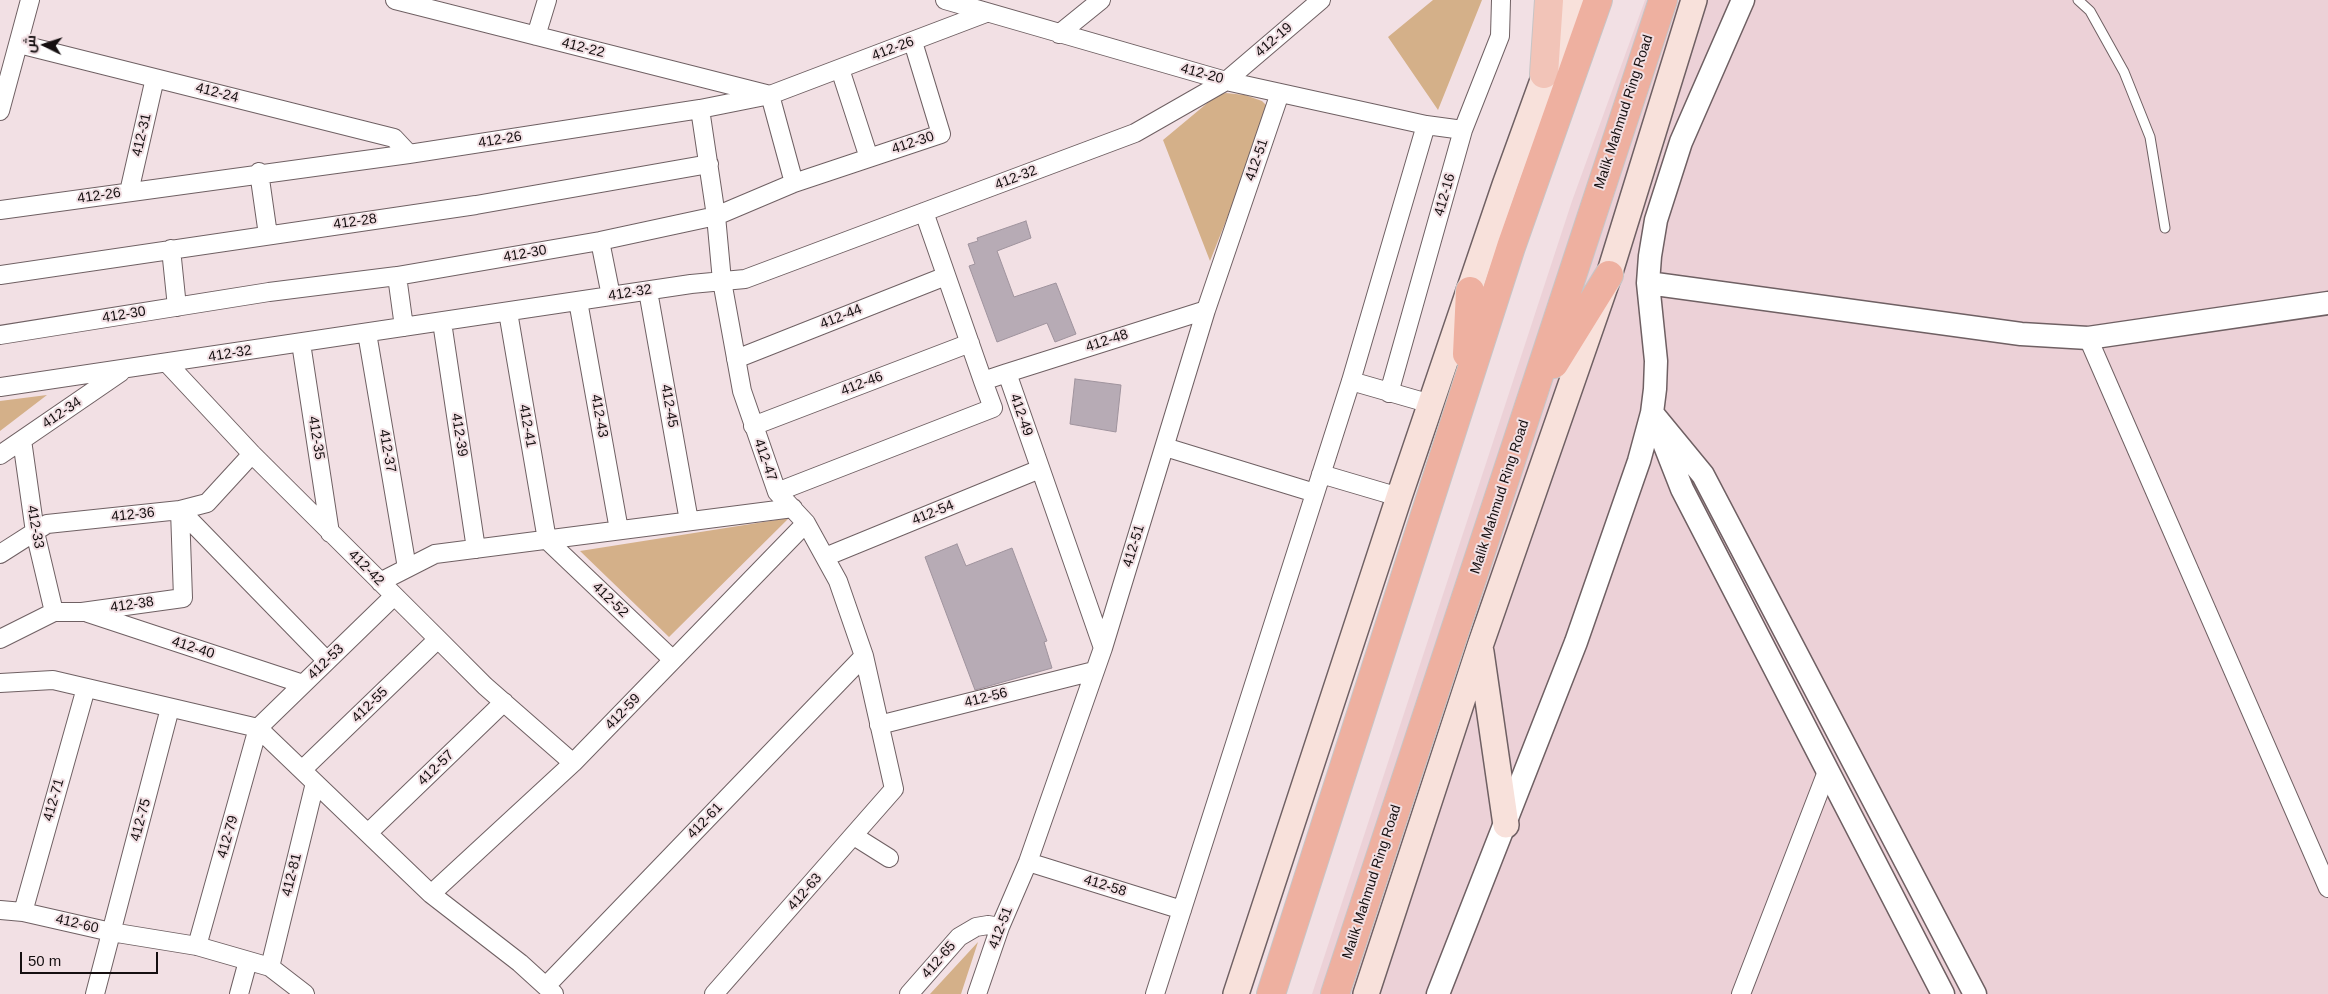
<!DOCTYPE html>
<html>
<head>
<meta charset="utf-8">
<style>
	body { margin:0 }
	#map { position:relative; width:2328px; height:994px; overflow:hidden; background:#f2e0e4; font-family:Helvetica,Cairo,sans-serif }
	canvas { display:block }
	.north { position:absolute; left:20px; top:20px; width:50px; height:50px; -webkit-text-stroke:4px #f2e0e4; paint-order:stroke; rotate:274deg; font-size:14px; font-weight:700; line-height:20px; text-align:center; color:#150f10 }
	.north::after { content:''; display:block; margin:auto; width:18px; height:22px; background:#150f10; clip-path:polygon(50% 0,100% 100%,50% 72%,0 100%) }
	.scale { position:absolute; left:20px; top:952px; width:138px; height:22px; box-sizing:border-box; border:2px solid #150f10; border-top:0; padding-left:6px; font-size:15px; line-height:18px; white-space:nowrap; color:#150f10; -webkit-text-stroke:4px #f2e0e4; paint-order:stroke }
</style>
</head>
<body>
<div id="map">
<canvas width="2328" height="994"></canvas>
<div class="north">ش</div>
<div class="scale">50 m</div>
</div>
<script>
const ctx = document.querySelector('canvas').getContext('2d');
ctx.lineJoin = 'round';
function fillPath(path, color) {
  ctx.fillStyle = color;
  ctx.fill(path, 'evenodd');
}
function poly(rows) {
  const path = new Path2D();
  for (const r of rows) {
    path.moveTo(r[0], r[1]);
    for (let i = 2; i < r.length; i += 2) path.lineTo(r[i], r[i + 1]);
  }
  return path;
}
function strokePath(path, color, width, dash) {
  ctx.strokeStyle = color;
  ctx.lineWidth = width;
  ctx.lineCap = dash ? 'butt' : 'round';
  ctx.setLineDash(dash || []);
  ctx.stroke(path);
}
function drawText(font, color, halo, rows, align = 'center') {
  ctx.font = font + ' Helvetica,sans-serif';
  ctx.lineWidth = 4;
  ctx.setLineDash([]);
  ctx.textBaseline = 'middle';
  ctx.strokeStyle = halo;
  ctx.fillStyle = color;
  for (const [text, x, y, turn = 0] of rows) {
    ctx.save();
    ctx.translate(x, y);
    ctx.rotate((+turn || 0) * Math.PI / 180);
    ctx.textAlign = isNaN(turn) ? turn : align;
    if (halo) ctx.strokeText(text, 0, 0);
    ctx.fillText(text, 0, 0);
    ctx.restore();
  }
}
fillPath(poly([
	[1645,0,2328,0,2328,994,1312,994,1572,201]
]), '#ecd1d7');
fillPath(poly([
	[1433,0,1482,0,1438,110,1388,37],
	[1226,93,1245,95,1262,101,1266,105,1268,115,1210,261,1163,140,1217,95],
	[47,395,0,431,0,401],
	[789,518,669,637,580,551],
	[978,942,961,994,930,994]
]), '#d4b089');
const building = poly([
	[1026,221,1031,238,997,251,1014,297,1056,283,1076,334,1055,342,1047,323,997,342,969,266,975,264,968,244,978,241,977,238,1026,221],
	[1075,379,1121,385,1116,432,1070,424,1075,379],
	[957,544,966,566,1012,548,1047,641,1044,642,1052,668,975,690,925,557,957,544]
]);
fillPath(building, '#b7abb5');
strokePath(building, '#9f939d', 1);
const service = poly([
	[2078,0,2090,11,2124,72,2150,137,2165,228]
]);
const minor = poly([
	[395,0,770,95,794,183],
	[945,0,1226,81,1426,125,1463,130],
	[1059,34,1101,0],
	[536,36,547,0],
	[19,44,394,138,409,154],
	[840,69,869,158],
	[700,109,716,216,722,281,742,391,777,492,806,523,838,581,864,656,894,789,714,994],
	[0,111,30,0],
	[259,172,268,235],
	[129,192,155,78],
	[0,210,409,154,700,109,770,95,986,13],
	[924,212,983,381,1007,373,1103,648],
	[600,241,611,296],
	[171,249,177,307],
	[0,275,476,205,709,164],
	[397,276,404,327],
	[648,291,689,521],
	[578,301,619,530],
	[508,312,547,540,673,660],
	[442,322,476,549],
	[367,333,407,568],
	[0,335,269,292,397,276,600,241,716,216,794,183,941,134,913,42],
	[2088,338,2328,888],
	[301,343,330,533],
	[736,359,946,276],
	[167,363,252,454,438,639,485,686,573,763],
	[1007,373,1206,310],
	[1351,381,1431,404],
	[0,387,691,284,745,279,1135,133,1226,81,1321,0],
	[1389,393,1463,130,1500,36,1501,0],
	[753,426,970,343],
	[22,440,35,532,54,612],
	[1165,447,1315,493],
	[0,455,121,372],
	[1321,474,1399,497],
	[777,492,993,408,983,381],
	[180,510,327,661],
	[0,554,47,524,180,510,207,503,252,454],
	[825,557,1040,469],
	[380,582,435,554,793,508],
	[88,613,303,684],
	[0,639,54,612,82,612,183,598,180,510],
	[0,683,53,680,258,728,431,894,520,963,554,994],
	[879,725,1094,671],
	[258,728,394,596],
	[302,770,438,639],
	[368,833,504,702],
	[854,836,889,858],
	[1028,862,1182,910],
	[431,894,573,763,806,523],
	[0,910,23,912,111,932,197,946,270,967,305,994],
	[23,912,86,688],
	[197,946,258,728],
	[270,967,315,783],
	[546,986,864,656],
	[95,994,170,708],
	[239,994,248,961],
	[909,994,959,937,976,927,988,925,1000,927],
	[977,994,1000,927,1028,862,1103,648,1206,310,1280,93],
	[1155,994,1351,381,1426,125],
	[1741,994,1828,769]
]);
const tertiary = poly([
	[1648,283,2021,334,2088,338,2328,303],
	[1652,413,1703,475,1975,994],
	[1660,433,1682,489,1943,994],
	[1438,994,1576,642,1639,461,1652,413,1655,389,1656,361,1648,283,1650,256,1656,220,1681,142,1743,0]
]);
const secondary = poly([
	[1481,652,1506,825],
	[1236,994,1399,497,1505,185,1572,0],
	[1366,994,1480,646,1609,275,1694,0]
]);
const primary = poly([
	[1544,74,1549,0]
]);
const trunk = poly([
	[1467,354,1470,291],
	[1554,364,1609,275],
	[1271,994,1511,247,1598,0],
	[1335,994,1663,0]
]);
strokePath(service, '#6f6063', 11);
strokePath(minor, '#6f6063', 20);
strokePath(tertiary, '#6f6063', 25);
strokePath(secondary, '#6f6063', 28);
strokePath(primary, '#c7c5c6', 30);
strokePath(trunk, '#c7c5c6', 30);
strokePath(service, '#fff', 9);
strokePath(minor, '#fff', 18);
strokePath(tertiary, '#fff', 22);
strokePath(secondary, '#f8e1db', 25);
strokePath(primary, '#f2c4b8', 28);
strokePath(trunk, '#eeb0a0', 28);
drawText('14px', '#150f10', '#f2e0e4', [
	["412-19",1274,40,-41],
	["412-22",583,48,14],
	["412-26",893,49,-21],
	["412-20",1202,74,15],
	["412-24",217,93,14],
	["Malik Mahmud Ring Road",1624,112,-72],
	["412-31",142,135,-77],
	["412-26",500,140,-9],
	["412-30",913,143,-18],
	["412-51",1257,160,-71],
	["412-32",1016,178,-21],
	["412-16",1445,195,-74],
	["412-26",99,196,-8],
	["412-28",355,222,-8],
	["412-30",525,254,-10],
	["412-32",630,293,-9],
	["412-30",124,315,-9],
	["412-44",841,317,-22],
	["412-48",1107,341,-18],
	["412-32",230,354,-9],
	["412-46",862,384,-21],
	["412-45",669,406,80],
	["412-34",62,413,-34],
	["412-49",1021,415,71],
	["412-43",599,416,80],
	["412-41",527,426,80],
	["412-39",459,435,81],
	["412-35",316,438,81],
	["412-37",387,451,80],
	["412-47",765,460,71],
	["Malik Mahmud Ring Road",1500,497,-72],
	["412-54",933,513,-22],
	["412-36",133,515,-6],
	["412-33",35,527,80],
	["412-51",1134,546,-73],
	["412-42",366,568,45],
	["412-52",610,600,44],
	["412-38",132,605,-8],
	["412-40",193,648,18],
	["412-53",326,662,-44],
	["412-56",986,698,-14],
	["412-55",370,705,-44],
	["412-59",623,712,-46],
	["412-57",436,768,-44],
	["412-71",54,800,-74],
	["412-75",141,820,-75],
	["412-61",705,821,-46],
	["412-79",228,837,-74],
	["412-81",292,875,-76],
	["Malik Mahmud Ring Road",1372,882,-72],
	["412-58",1105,886,17],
	["412-63",805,892,-49],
	["412-60",77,924,13],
	["412-51",1001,928,-69],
	["412-65",939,960,-49]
]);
</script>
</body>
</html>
